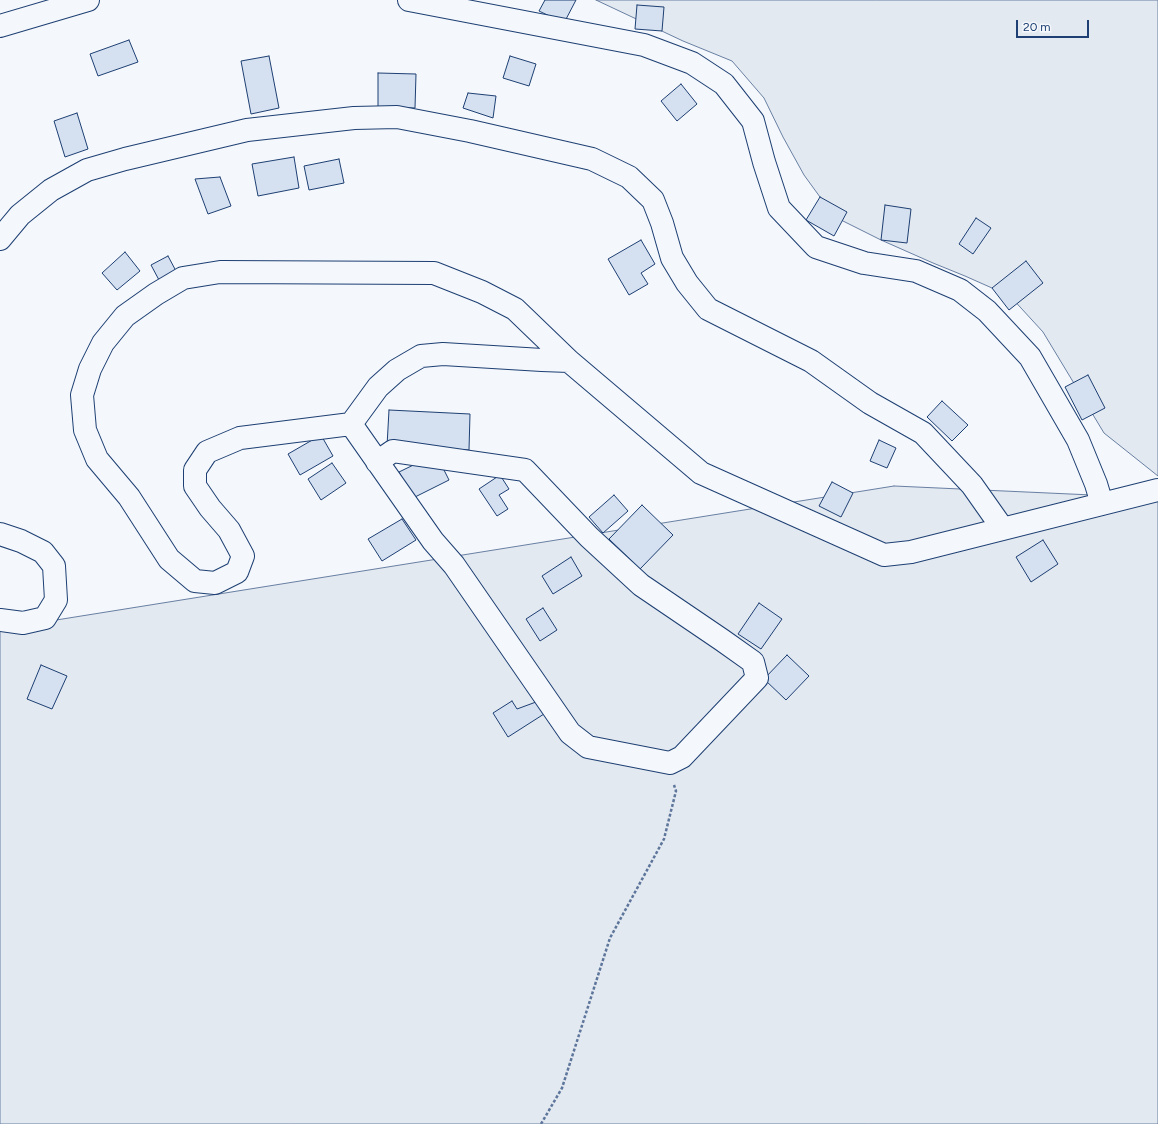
<!DOCTYPE html>
<html>
<head>
<meta charset="utf-8">
<style>
	body { margin:0 }
	#map { position:relative; width:1158px; height:1124px; overflow:hidden; background:#f4f7fb; font-family:Figtree,sans-serif }
	canvas { display:block }
	.scale { position:absolute; left:1016px; top:20px; width:73px; height:18px; box-sizing:border-box; border:2px solid #1d3f73; border-top:0; padding-left:5px; font-size:12px; line-height:14px; white-space:nowrap; color:#1d3f73; -webkit-text-stroke:3px #f4f7fb; paint-order:stroke }
</style>
</head>
<body>
<div id="map">
<canvas width="1158" height="1124"></canvas>
<div class="scale">20 m</div>
</div>
<script>
const ctx = document.querySelector('canvas').getContext('2d');
ctx.lineJoin = 'round';
function fillPath(path, color) {
  ctx.fillStyle = color;
  ctx.fill(path, 'evenodd');
}
function poly(rows) {
  const path = new Path2D();
  for (const r of rows) {
    path.moveTo(r[0], r[1]);
    for (let i = 2; i < r.length; i += 2) path.lineTo(r[i], r[i + 1]);
  }
  return path;
}
function strokePath(path, color, width, dash) {
  ctx.strokeStyle = color;
  ctx.lineWidth = width;
  ctx.lineCap = dash ? 'butt' : 'round';
  ctx.setLineDash(dash || []);
  ctx.stroke(path);
}
const green = poly([
	[596,0,1158,0,1158,476,1104,433,1043,332,1010,296,965,276,933,263,881,240,839,219,820,197,804,175,783,137,764,98,732,61,683,41,596,0],
	[894,486,1158,498,1158,1124,0,1124,0,629,894,486]
]);
fillPath(green, '#e3e9f0');
strokePath(green, '#687fa3', 1);
const building = poly([
	[545,0,576,0,564,23,539,11,545,0],
	[637,5,664,7,662,31,635,29,637,5],
	[129,40,138,62,98,76,90,54,129,40],
	[269,56,279,108,251,114,241,61,269,56],
	[510,56,536,64,529,86,503,78,510,56],
	[378,73,416,74,415,108,378,107,378,73],
	[681,84,697,104,677,121,661,101,681,84],
	[468,93,496,96,493,118,463,108,468,93],
	[77,113,88,149,65,157,54,121,77,113],
	[294,157,299,188,258,196,252,164,294,157],
	[339,159,344,183,309,190,304,166,339,159],
	[220,177,231,206,208,214,195,179,220,177],
	[820,197,847,212,834,236,806,220,820,197],
	[885,205,911,209,907,243,881,240,885,205],
	[976,218,991,228,973,254,959,244,976,218],
	[641,240,655,264,641,273,648,284,629,295,608,259,641,240],
	[125,252,140,271,117,290,102,273,125,252],
	[168,256,176,271,159,280,151,265,168,256],
	[1026,261,1043,283,1009,310,992,288,1026,261],
	[1088,375,1105,408,1082,420,1065,387,1088,375],
	[942,401,968,425,952,441,927,417,942,401],
	[389,410,470,414,469,450,387,446,389,410],
	[321,435,333,456,300,475,288,454,321,435],
	[879,440,896,448,887,468,870,461,879,440],
	[436,454,449,480,413,498,399,472,436,454],
	[332,463,346,483,321,500,308,479,332,463],
	[500,475,509,489,499,495,508,509,497,516,479,489,500,475],
	[832,482,853,493,841,517,819,506,832,482],
	[614,495,628,511,603,533,589,517,614,495],
	[642,505,673,535,640,569,609,539,642,505],
	[402,519,416,540,382,561,368,539,402,519],
	[1043,540,1058,564,1031,582,1016,557,1043,540],
	[571,557,582,576,553,594,542,576,571,557],
	[759,603,782,619,761,649,738,634,759,603],
	[543,608,557,630,540,641,526,619,543,608],
	[787,655,809,676,786,700,764,679,787,655],
	[41,665,67,676,52,709,27,699,41,665],
	[512,701,517,709,536,702,544,714,508,737,493,713,512,701]
]);
fillPath(building, '#d5e0f0');
strokePath(building, '#1d3f73', 1);
const minor = poly([
	[409,0,644,45,692,63,724,84,753,121,764,162,779,208,816,247,864,263,916,271,960,290,987,311,1030,357,1078,440,1096,484,1102,504],
	[0,26,88,0],
	[0,239,20,215,51,190,87,170,125,159,247,130,354,118,397,117,470,131,592,159,629,177,653,200,662,223,672,258,687,283,708,309,811,361,870,403,923,433,972,485,1003,529],
	[351,424,240,438,207,452,195,470,195,486,210,508,229,530,243,556,237,572,215,583,195,581,169,559,129,497,97,459,85,430,82,395,90,369,103,343,125,316,156,294,183,278,220,272,434,273,482,292,515,309,569,361,701,473,884,555,911,552,1158,490],
	[377,462,393,451,525,470,589,537,641,585,722,640,753,662,757,678,682,757,670,763,588,747,570,733,454,565,433,541,351,424,378,387,397,370,421,356,443,354,542,360,569,361],
	[0,534,21,541,43,552,54,566,56,600,45,618,23,623,0,620]
]);
strokePath(minor, '#1d3f73', 24);
strokePath(poly([
	[541,1124,562,1088,610,938,664,839,676,791,674,785]
]), '#5e769c', 2.5, [3, 2]);
strokePath(minor, '#f4f7fb', 22);
</script>
</body>
</html>
